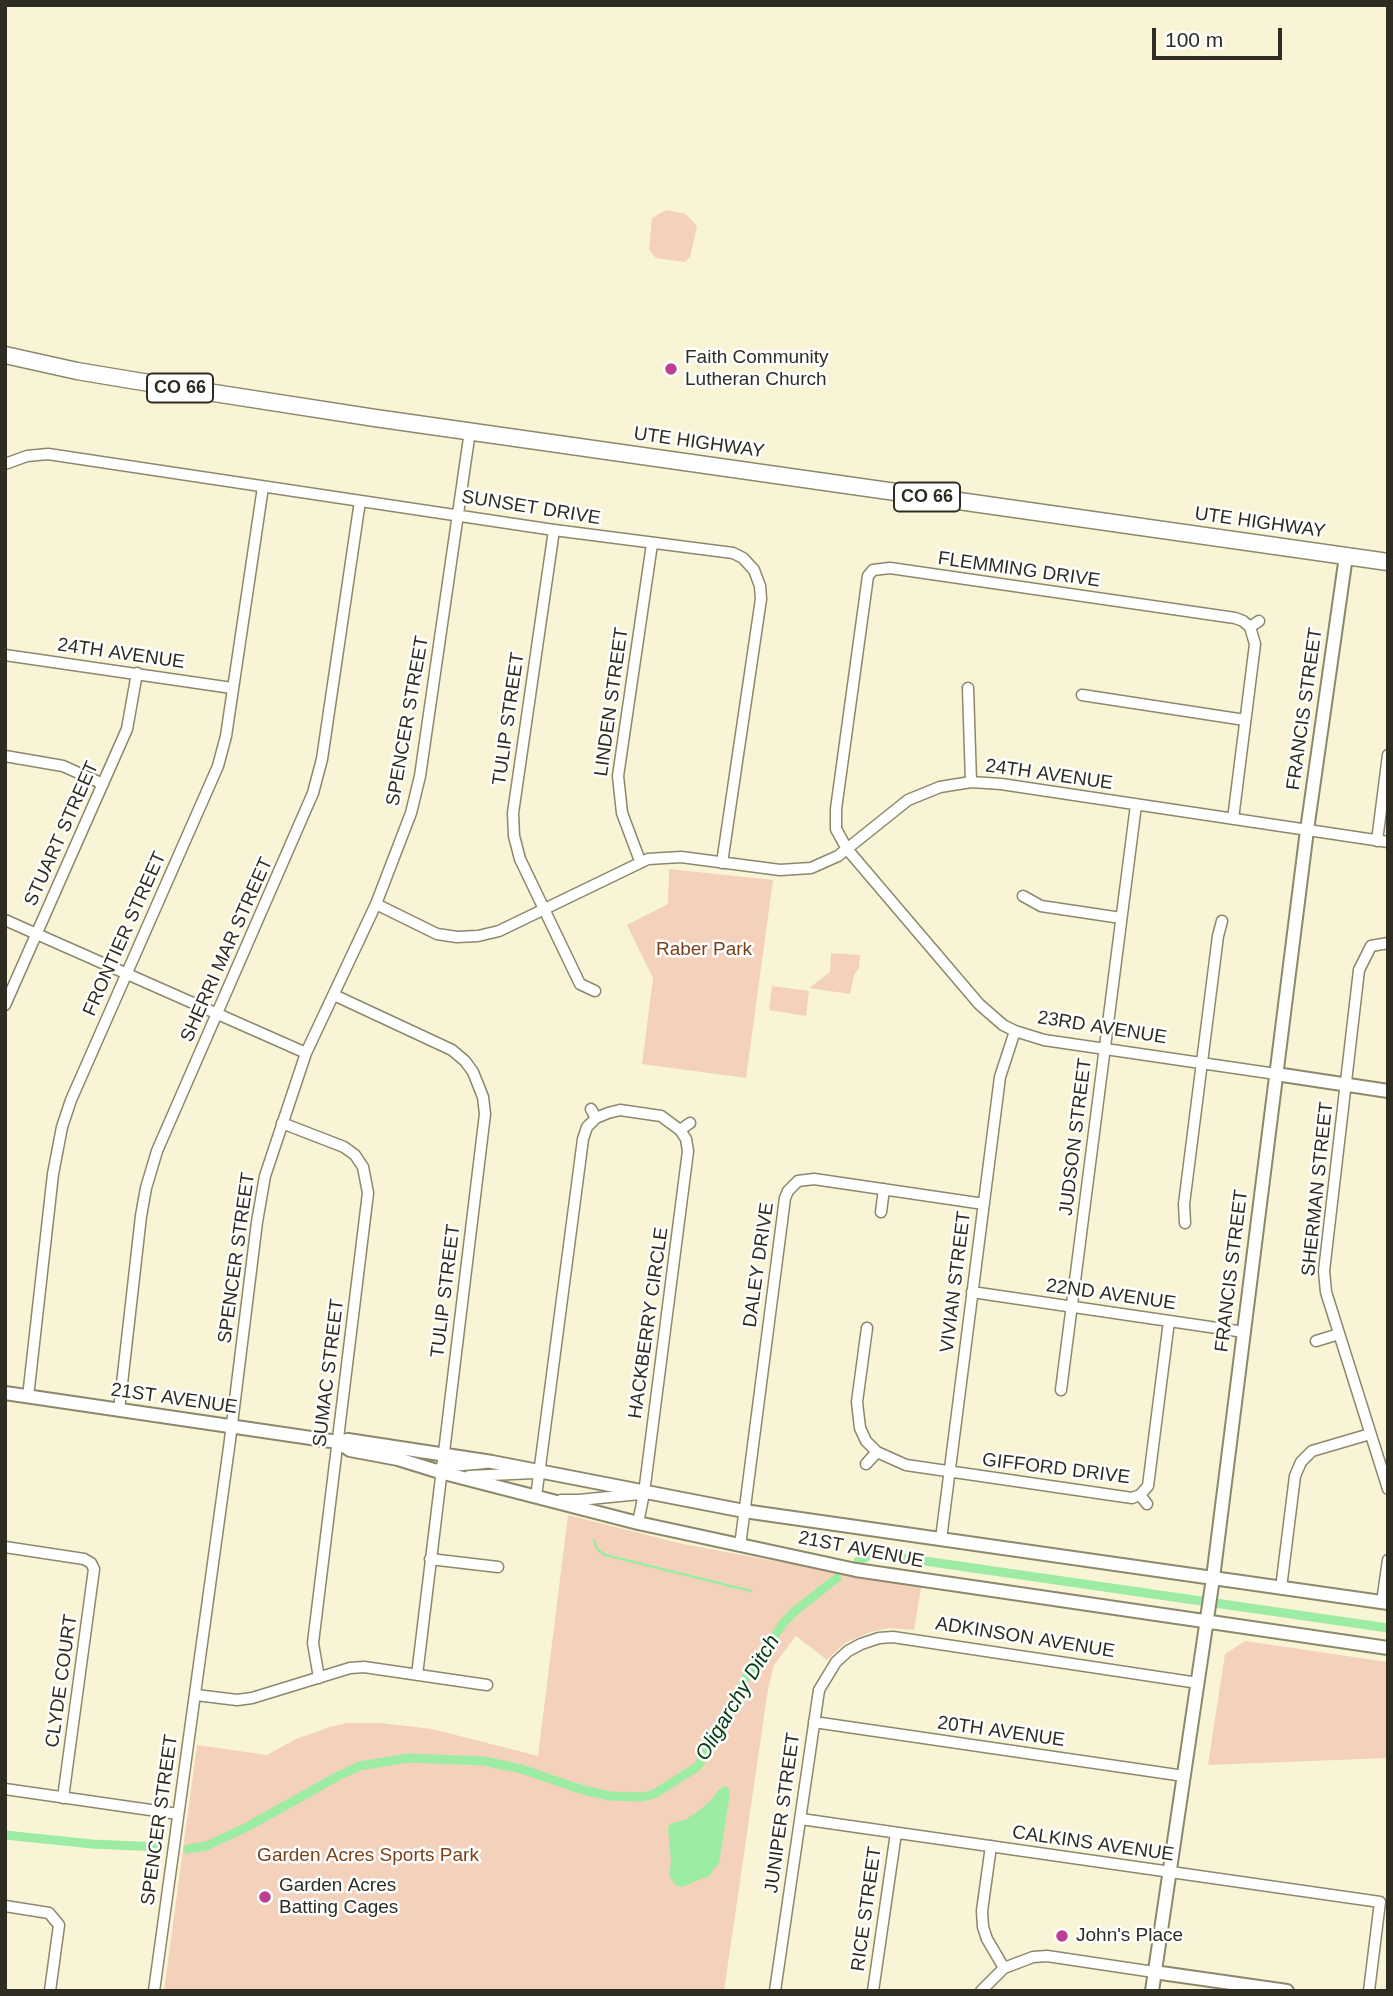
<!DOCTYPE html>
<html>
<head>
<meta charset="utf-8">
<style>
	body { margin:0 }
	#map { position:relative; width:1393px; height:1996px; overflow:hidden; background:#f9f4d6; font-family:Arial,sans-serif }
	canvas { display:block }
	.frame { position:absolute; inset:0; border:7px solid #2f2d21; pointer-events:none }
	.scale { position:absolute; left:1152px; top:28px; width:130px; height:32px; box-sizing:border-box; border:4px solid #2f2d21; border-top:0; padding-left:9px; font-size:21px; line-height:24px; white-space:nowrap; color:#2f2d21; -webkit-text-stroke:5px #fff; paint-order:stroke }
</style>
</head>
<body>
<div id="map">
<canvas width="1393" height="1996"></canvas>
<div class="frame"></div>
<div class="scale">100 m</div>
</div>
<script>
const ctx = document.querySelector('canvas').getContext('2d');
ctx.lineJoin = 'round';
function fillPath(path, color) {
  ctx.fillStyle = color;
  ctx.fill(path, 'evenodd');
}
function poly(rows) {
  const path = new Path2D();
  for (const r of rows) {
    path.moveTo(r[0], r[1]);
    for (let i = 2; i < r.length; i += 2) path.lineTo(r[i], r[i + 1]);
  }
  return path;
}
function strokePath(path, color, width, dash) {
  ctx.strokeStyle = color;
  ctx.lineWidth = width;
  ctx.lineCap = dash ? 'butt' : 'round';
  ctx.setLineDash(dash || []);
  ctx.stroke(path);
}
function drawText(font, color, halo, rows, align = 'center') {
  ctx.font = font + ' Arial,sans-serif';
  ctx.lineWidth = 5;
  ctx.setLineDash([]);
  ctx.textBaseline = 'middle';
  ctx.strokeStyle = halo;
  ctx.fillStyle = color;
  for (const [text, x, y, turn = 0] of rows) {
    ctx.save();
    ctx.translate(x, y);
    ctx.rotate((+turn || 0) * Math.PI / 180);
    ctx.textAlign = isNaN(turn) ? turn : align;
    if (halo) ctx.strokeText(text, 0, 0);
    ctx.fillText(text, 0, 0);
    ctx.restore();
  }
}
fillPath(poly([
	[666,210,686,214,697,226,690,257,685,262,656,258,649,250,652,218],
	[669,869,773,880,746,1078,642,1064,653,978,627,925,668,904],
	[831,953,860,955,859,968,854,975,850,994,809,988,830,972],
	[772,986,809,991,806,1016,769,1010],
	[568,1515,683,1544,921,1588,914,1630,890,1628,870,1632,845,1643,827,1660,796,1636,774,1665,768,1689,724,1991,164,1991,197,1745,267,1755,296,1739,330,1727,346,1723,381,1723,432,1729,538,1756],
	[1245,1641,1388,1662,1388,1758,1208,1765,1225,1654]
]), '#f4d1bb');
fillPath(poly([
	[725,1786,730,1789,730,1793,719,1863,709,1876,682,1887,676,1886,669,1875,671,1862,668,1827,672,1823,685,1820,701,1809,713,1798,718,1790]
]), '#9deca4');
strokePath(poly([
	[594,1540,597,1549,605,1555,751,1591]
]), '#9deca4', 2.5);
strokePath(poly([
	[858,1561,872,1554,890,1556,1388,1628],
	[5,1835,92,1844,160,1847],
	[188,1849,206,1846,247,1827,340,1775,360,1766,408,1758,484,1761,521,1769,583,1790,610,1796,642,1797,654,1794,697,1767,707,1752,745,1679,784,1622,795,1611,837,1578]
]), '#9deca4', 9);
const minor = poly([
	[5,464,27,456,48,454,554,530,733,553,743,558,754,570,760,586,761,599,722,863],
	[554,530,513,813,514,836,520,859,580,984,595,991],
	[1250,627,1259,621],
	[5,655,232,688],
	[968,688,971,782],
	[1082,695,1245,720],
	[5,756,63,766,103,784],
	[1233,819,1255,644,1250,627,1243,621,1235,618,890,568,873,570,868,576,836,809,836,829,847,849,979,1004,1003,1025,1015,1031,1044,1040,1276,1074],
	[1377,841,1388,755],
	[640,861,622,813,618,776,652,544],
	[1023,896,1041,906,1121,918],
	[376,904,437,934,457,937,478,936,499,931,648,859,681,857,780,870,811,868,838,856,908,800,940,787,971,782,1001,784,1388,842],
	[5,920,306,1053],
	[1388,943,1371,946,1359,970,1324,1271,1326,1292,1388,1489],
	[334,995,452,1050,465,1061,473,1072,483,1097,485,1114,417,1675],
	[5,1005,127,729,137,673],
	[591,1109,596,1118],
	[282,1123,344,1147,355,1155,363,1167,368,1193,313,1643,319,1678],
	[680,1130,690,1123],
	[881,1212,884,1189],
	[1185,1223,1184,1204,1218,936,1222,921],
	[972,1292,1244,1332],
	[867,1328,857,1402,860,1428,866,1441,877,1452,906,1465,1132,1498,1140,1495,1148,1486,1169,1321],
	[1316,1341,1339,1334],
	[1061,1390,1136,805],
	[28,1397,53,1174,62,1127,71,1100,218,766,226,736,263,487],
	[119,1410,141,1216,146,1188,157,1151,313,793,322,759,360,501],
	[866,1464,877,1452],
	[441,1467,485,1463],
	[469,1476,534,1473],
	[1140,1495,1147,1504],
	[536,1497,583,1139,587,1127,596,1118,608,1113,620,1110,661,1116,680,1130,686,1139,688,1151,644,1493,638,1523],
	[561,1500,579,1500,640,1494],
	[941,1539,1000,1077,1015,1031],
	[740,1546,785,1198,788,1191,798,1181,814,1179,984,1204],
	[5,1547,84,1559,91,1563,94,1569,63,1798],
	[430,1559,498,1567],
	[1281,1588,1295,1476,1301,1462,1312,1451,1370,1434],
	[1382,1602,1388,1560],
	[196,1695,237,1700,252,1698,350,1668,364,1667,487,1685],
	[814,1722,1184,1776],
	[5,1789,178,1814],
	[801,1819,1380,1902,1369,1991],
	[991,1846,982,1911,983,1927,987,1939,1004,1968],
	[5,1906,49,1913,59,1925,50,1991],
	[154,1991,230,1440,257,1222,265,1176,306,1053,376,904,411,813,420,776,470,431],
	[775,1991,819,1690,836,1662,848,1651,861,1644,879,1638,893,1637,1198,1683],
	[873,1991,896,1833],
	[981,1991,1004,1968,1033,1957,1047,1956,1154,1972]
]);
const tertiary = poly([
	[1276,1074,1388,1091],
	[5,1393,338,1442,348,1440,492,1462,744,1511,1388,1603],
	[338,1442,350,1450,398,1459,440,1472,638,1523,856,1570,1388,1648],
	[1154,1972,1287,1991],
	[1152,1991,1213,1578,1307,830,1346,556]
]);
const primary = poly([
	[5,355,77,371,137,381,375,418,1388,562]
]);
strokePath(minor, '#8c886c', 13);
strokePath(tertiary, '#8c886c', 16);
strokePath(primary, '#8c886c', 19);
strokePath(minor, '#fff', 10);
strokePath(tertiary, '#fff', 12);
strokePath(primary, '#fff', 16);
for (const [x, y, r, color] of [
	[671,369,7,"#bb4091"],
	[265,1897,7,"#bb4091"],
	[1062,1936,7,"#bb4091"]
]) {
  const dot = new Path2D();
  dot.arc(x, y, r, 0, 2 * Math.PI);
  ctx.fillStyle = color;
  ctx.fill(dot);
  strokePath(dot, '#fff', 2.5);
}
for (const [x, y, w] of [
	[180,388,66],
	[927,497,66]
]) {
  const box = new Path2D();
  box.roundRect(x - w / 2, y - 14.5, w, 29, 5);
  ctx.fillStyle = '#fff';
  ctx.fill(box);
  strokePath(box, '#2f2d21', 2);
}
drawText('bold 18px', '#2f2d21', null, [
	["CO 66",180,388],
	["CO 66",927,497]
]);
drawText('19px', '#2f2d21', '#fff', [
	["Faith Community",685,358],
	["Lutheran Church",685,380],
	["Garden Acres",279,1886],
	["Batting Cages",279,1908],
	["John's Place",1076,1936]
], 'left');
drawText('19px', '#2f2d21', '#fff', [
	["UTE HIGHWAY",699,443,8],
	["SUNSET DRIVE",531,508,9],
	["UTE HIGHWAY",1260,523,8],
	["FLEMMING DRIVE",1019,570,8],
	["24TH AVENUE",121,654,8],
	["LINDEN STREET",612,702,-82],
	["FRANCIS STREET",1305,709,-82],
	["TULIP STREET",509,719,-82],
	["SPENCER STREET",408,721,-80],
	["24TH AVENUE",1049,775,8],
	["STUART STREET",62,834,-66],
	["FRONTIER STREET",125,934,-66],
	["SHERRI MAR STREET",227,950,-66],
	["23RD AVENUE",1102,1028,9],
	["JUDSON STREET",1076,1137,-83],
	["SHERMAN STREET",1318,1189,-84],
	["SPENCER STREET",237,1258,-82],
	["DALEY DRIVE",759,1265,-82],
	["FRANCIS STREET",1232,1271,-83],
	["VIVIAN STREET",956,1282,-83],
	["TULIP STREET",446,1291,-83],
	["22ND AVENUE",1111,1295,8],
	["HACKBERRY CIRCLE",649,1323,-82],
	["SUMAC STREET",329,1373,-83],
	["21ST AVENUE",174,1399,8],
	["GIFFORD DRIVE",1056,1469,7],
	["21ST AVENUE",861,1550,11],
	["ADKINSON AVENUE",1025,1638,9],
	["CLYDE COURT",62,1681,-82],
	["20TH AVENUE",1001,1732,8],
	["JUNIPER STREET",783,1813,-82],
	["SPENCER STREET",160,1820,-82],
	["CALKINS AVENUE",1093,1844,8],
	["RICE STREET",867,1909,-82]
]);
drawText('19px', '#794219', '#fff', [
	["Raber Park",704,950],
	["Garden Acres Sports Park",368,1856]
]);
drawText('italic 21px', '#013d10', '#fff', [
	["Oligarchy Ditch",738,1698,-59]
]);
</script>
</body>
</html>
